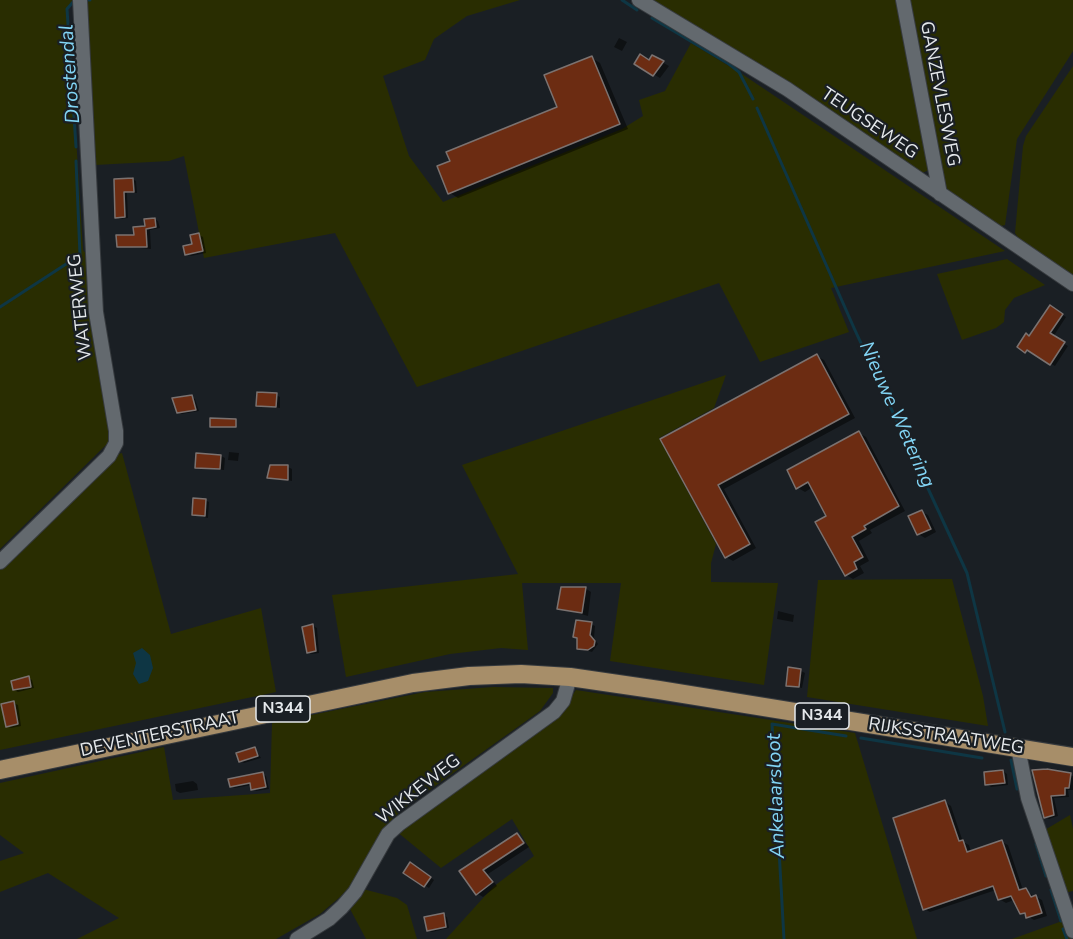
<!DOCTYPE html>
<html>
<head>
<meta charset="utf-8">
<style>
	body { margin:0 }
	canvas { display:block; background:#1a1f24 }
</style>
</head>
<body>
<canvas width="1073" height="939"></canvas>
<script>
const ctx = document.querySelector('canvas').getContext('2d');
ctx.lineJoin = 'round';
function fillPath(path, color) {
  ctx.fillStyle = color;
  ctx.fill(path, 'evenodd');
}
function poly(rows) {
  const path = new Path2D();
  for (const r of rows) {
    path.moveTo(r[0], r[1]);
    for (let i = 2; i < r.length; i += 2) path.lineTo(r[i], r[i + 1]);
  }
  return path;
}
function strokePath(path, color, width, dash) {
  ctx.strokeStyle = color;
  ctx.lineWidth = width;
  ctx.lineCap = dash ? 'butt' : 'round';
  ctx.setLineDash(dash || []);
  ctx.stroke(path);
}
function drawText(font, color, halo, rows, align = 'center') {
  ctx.font = font + ' "Nunito Sans",sans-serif';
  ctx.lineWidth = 4.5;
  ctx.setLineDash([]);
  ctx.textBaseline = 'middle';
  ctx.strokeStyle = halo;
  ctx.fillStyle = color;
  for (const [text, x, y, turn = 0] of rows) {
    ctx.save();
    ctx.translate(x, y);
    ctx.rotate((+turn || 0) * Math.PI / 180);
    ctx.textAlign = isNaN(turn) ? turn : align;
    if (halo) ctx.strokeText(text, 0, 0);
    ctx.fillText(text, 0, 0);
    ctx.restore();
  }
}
fillPath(poly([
	[0,0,73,0,68,7,83,250,87,255,110,422,110,438,107,444,0,549],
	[87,0,520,0,467,16,434,39,425,60,383,76,409,156,443,202,622,129,643,116,639,100,665,91,691,43,742,74,1005,251,831,288,849,332,760,362,719,283,417,387,335,233,204,258,184,156,169,161,95,165,83,1],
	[647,0,897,0,929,170,922,173],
	[907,0,1073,0,1073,51,1017,139,1005,225,1001,226,945,188],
	[1073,66,1073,275,1019,239,1015,233,1023,146,1026,136],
	[1007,259,1045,285,1014,298,1005,310,1004,322,996,328,962,340,937,274],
	[726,375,714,408,659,438,716,544,711,563,711,582,778,583,764,685,610,661,621,583,522,583,528,650,501,648,450,654,346,677,332,595,518,574,462,465],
	[122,453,171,634,261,608,276,692,0,750,0,561,109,457],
	[952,579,983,696,988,726,807,697,818,580],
	[493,687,553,688,553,693,540,711,403,809,381,831,351,885,340,897,320,914,276,939,77,939,119,918,48,873,0,892,0,861,24,853,0,835,0,783,164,747,173,800,270,793,272,723,425,692],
	[576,690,855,733,917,939,446,939,493,887,534,856,512,819,441,868,396,831,565,705],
	[1070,815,1073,829,1073,891,1064,893,1043,831],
	[363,889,397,898,407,905,417,939,366,939,349,907],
	[1065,920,1071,939,1012,939]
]), '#292d01');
fillPath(poly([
	[142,648,150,655,153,668,148,681,139,684,133,674,136,663,133,653]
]), '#0e3644');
fillPath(poly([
	[619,38,627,42,622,51,614,47],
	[653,57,669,66,660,78,636,64,650,62],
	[592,58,600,63,628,129,458,198,450,193,559,108],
	[133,179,136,181,137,193,127,193,128,218,120,219,117,217,115,180],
	[154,219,158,221,160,228,150,230,151,249,118,246,147,228],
	[199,235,203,237,206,253,191,256,187,254],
	[1050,307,1066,317,1053,337,1068,346,1055,366,1019,347,1030,337],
	[817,356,824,360,855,418,724,489,756,548,733,561,726,557,662,439],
	[276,395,280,397,280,408,258,405],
	[191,396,195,399,199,411,182,414,178,412],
	[859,433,866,437,905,511,870,530,872,533,859,541,869,561,860,566,864,573,853,579,846,575,828,516,813,487,805,492,798,488],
	[229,452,239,453,238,461,228,460],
	[221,456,225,458,224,470,196,467],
	[288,467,292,469,292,481,269,477],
	[205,500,209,502,208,518,194,515],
	[922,512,928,515,936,532,925,538,918,534],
	[585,588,591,592,588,616,559,608],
	[778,611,794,615,793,622,777,619],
	[591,624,595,626,594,638,598,644,592,652,578,648],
	[313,626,317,628,319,653,312,654,308,652],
	[801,671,805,673,802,688,788,685],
	[29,678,32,680,34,688,18,692,14,690],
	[14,703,18,705,21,726,11,728,7,726],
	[255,749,261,758,244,763,240,761],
	[1003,771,1007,774,1008,785,991,787,987,784],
	[1034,771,1073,776,1073,790,1068,790,1069,797,1054,798,1058,816,1049,819,1045,817],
	[263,774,266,776,269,789,256,791,252,785,235,788,231,786],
	[193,781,197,784,198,790,180,793,176,791,175,784],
	[945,802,951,806,963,842,969,845,971,852,1002,842,1008,845,1023,890,1042,900,1047,916,1034,920,1022,913,1014,900,1006,903,999,899,996,890,930,912,924,909],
	[518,835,529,847,488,874,497,886,483,897,478,894,461,871],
	[411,864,434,880,429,888,405,873],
	[443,915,447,917,449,928,432,932,428,930]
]), '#0007');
strokePath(poly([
	[89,0,90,0],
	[622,0,637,10],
	[73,2,67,9,76,147],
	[652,18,729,64,739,72,753,99],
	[757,108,854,328,967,573,1005,732],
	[0,307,80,255,76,161],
	[861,738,982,758],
	[1011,760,1017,789],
	[1036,844,1046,876],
	[1051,890,1061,921],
	[1063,929,1067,939],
	[784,939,772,724,846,736]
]), '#0e3644', 3);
const building = poly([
	[640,54,649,60,652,55,664,61,653,76,634,64,640,54],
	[592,56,620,124,448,194,437,166,450,161,446,152,557,107,544,75,592,56],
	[133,178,134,192,124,192,125,217,115,218,114,179,133,178],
	[155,218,156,227,146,229,147,247,117,247,116,235,134,235,133,227,145,226,144,219,155,218],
	[199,233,203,251,185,255,183,246,192,244,190,235,199,233],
	[1050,305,1063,314,1050,333,1065,342,1050,365,1027,350,1025,353,1017,347,1026,333,1029,336,1050,305],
	[817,354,849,414,718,485,750,544,725,558,660,439,817,354],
	[257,392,277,393,276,407,256,406,257,392],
	[192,395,196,410,177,413,172,398,192,395],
	[210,418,236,419,236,427,210,427,210,418],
	[859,431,899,506,864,526,866,529,852,537,863,557,854,562,857,569,845,576,815,522,826,516,808,482,796,489,787,470,859,431],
	[196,453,221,455,220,469,195,468,196,453],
	[270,465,288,465,288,480,267,478,270,465],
	[193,498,206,499,205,516,192,515,193,498],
	[922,510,931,529,917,535,908,516,922,510],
	[561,587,586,587,582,613,557,609,561,587],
	[576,620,592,622,590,635,595,641,594,646,588,650,577,649,577,638,573,637,576,620],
	[313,624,316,651,307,653,302,627,313,624],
	[788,667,801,669,799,687,786,686,788,667],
	[29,676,31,687,13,690,11,681,29,676],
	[14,701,18,724,6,727,1,704,14,701],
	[255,747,258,756,239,762,236,753,255,747],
	[1047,769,1071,773,1069,788,1065,788,1065,795,1051,796,1054,815,1044,818,1032,770,1047,769],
	[1003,770,1005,783,985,785,984,772,1003,770],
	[263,772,266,787,251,790,250,783,230,787,228,779,263,772],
	[945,800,959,841,963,840,967,852,1002,840,1019,890,1026,888,1031,897,1036,895,1042,913,1026,918,1025,913,1020,914,1011,896,998,900,993,886,923,910,893,818,945,800],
	[517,833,524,843,483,870,493,882,476,895,459,871,517,833],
	[410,862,431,877,424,887,403,873,410,862],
	[444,913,446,927,427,931,424,917,444,913]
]);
fillPath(building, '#6c2c12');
strokePath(building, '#7b7270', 1.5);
const minor = poly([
	[639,0,787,89,1073,284],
	[903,0,940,194],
	[0,562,109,456,116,443,116,431,96,312,80,0],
	[1018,748,1028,798,1073,931],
	[297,939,329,919,342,907,355,892,388,834,399,824,554,712,563,701,570,677]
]);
const major = poly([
	[0,770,413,683,469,676,521,674,570,677,659,690,1073,757]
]);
strokePath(minor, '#363a3e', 16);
strokePath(major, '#363a3e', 20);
strokePath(minor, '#63696e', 14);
strokePath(major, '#a78e69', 18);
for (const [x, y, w] of [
	[283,709,54],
	[822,716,54]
]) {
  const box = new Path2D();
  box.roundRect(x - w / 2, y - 13, w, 26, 4.5);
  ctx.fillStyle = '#1a1f24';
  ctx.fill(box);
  strokePath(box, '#e5e9ec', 1.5);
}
drawText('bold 16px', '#e5e9ec', null, [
	["N344",283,709],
	["N344",822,716]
]);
drawText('18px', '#e5e9ec', '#1a1f24', [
	["GANZEVLESWEG",939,94,79],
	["TEUGSEWEG",869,124,34],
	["WATERWEG",81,307,-96],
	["DEVENTERSTRAAT",160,735,-12],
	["RIJKSSTRAATWEG",946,737,9],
	["WIKKEWEG",419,790,-38]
]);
drawText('italic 20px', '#82d5f5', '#1a1f24', [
	["Drostendal",71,74,-94],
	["Nieuwe Wetering",896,415,66],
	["Ankelaarsloot",777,796,-92]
]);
</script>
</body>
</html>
